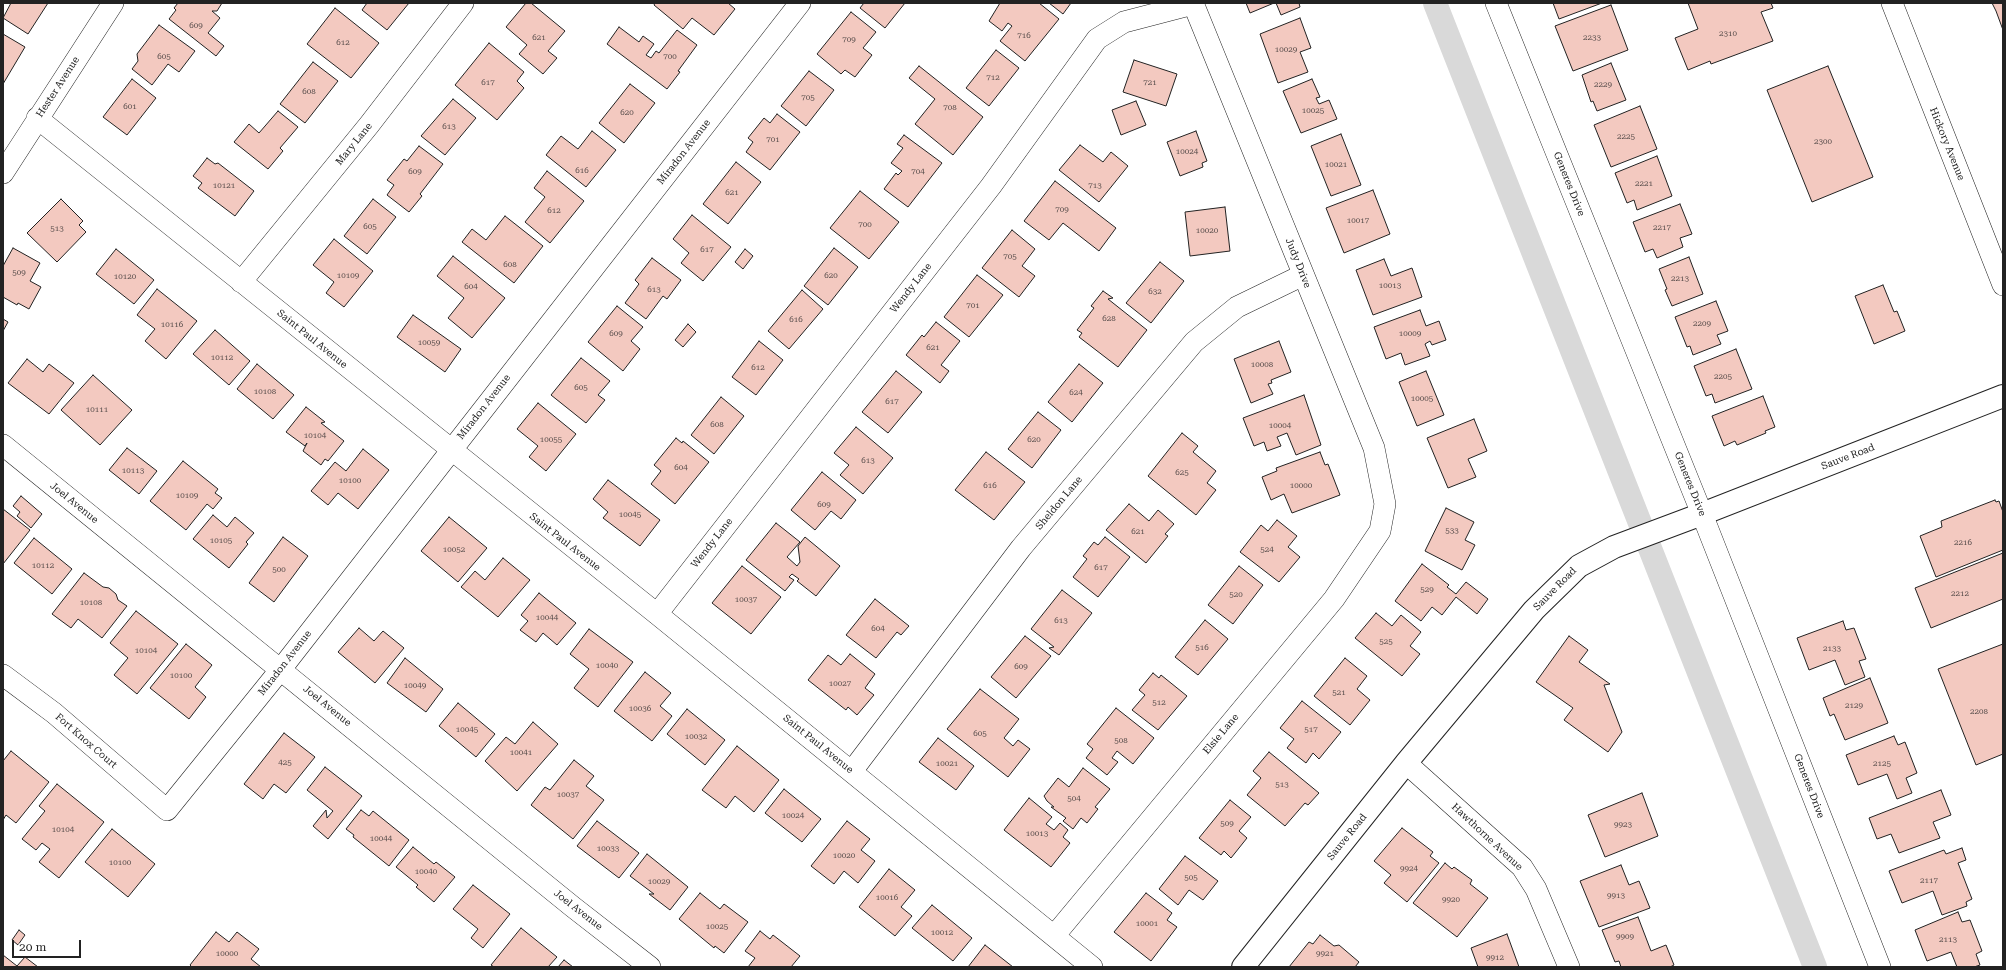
<!DOCTYPE html>
<html>
<head>
<meta charset="utf-8">
<style>
	body { margin:0 }
	#map { position:relative; width:2006px; height:970px; overflow:hidden; background:#fff; font-family:"Roboto Serif",serif }
	canvas { display:block }
	.frame { position:absolute; inset:0; border:4px solid #222; pointer-events:none }
	.scale { position:absolute; left:12px; top:940px; width:69px; height:18px; box-sizing:border-box; border:2px solid #222; border-top:0; padding-left:5px; font-size:12px; line-height:14px; white-space:nowrap; color:#222; -webkit-text-stroke:3px #fff; paint-order:stroke }
</style>
</head>
<body>
<div id="map">
<canvas width="2006" height="970"></canvas>
<div class="frame"></div>
<div class="scale">20 m</div>
</div>
<script>
const ctx = document.querySelector('canvas').getContext('2d');
ctx.lineJoin = 'round';
function poly(rows) {
  const path = new Path2D();
  for (const r of rows) {
    path.moveTo(r[0], r[1]);
    for (let i = 2; i < r.length; i += 2) path.lineTo(r[i], r[i + 1]);
  }
  return path;
}
function strokePath(path, color, width, dash) {
  ctx.strokeStyle = color;
  ctx.lineWidth = width;
  ctx.lineCap = dash ? 'butt' : 'round';
  ctx.setLineDash(dash || []);
  ctx.stroke(path);
}
function fillPath(path, color) {
  ctx.fillStyle = color;
  ctx.fill(path, 'evenodd');
}
function drawText(font, color, halo, rows, align = 'center') {
  ctx.font = font + ' "Roboto Serif",serif';
  ctx.lineWidth = 3;
  ctx.setLineDash([]);
  ctx.textBaseline = 'middle';
  ctx.strokeStyle = halo;
  ctx.fillStyle = color;
  for (const [text, x, y, turn = 0] of rows) {
    ctx.save();
    ctx.translate(x, y);
    ctx.rotate((+turn || 0) * Math.PI / 180);
    ctx.textAlign = isNaN(turn) ? turn : align;
    if (halo) ctx.strokeText(text, 0, 0);
    ctx.fillText(text, 0, 0);
    ctx.restore();
  }
}
strokePath(poly([
	[1435,3,1815,967]
]), '#d9d9d9', 24);
const building = poly([
	[11,3,48,3,28,34,3,18,11,3],
	[178,3,222,3,217,11,212,11,220,18,208,33,224,46,216,56,169,19,176,10,174,8,178,3],
	[367,3,409,3,387,30,362,10,367,3],
	[526,3,531,3,565,31,548,51,557,58,543,74,519,54,527,45,506,27,526,3],
	[655,3,728,3,735,9,714,35,692,18,683,29,654,5,655,3],
	[864,3,905,3,885,28,860,8,864,3],
	[1000,3,1039,3,1059,19,1025,61,1000,41,1012,26,1008,23,1002,31,989,21,1000,3],
	[1049,3,1071,3,1063,14,1049,3],
	[1246,3,1274,3,1250,13,1246,3],
	[1276,3,1299,3,1300,7,1281,15,1276,3],
	[1553,3,1602,3,1559,19,1553,3],
	[1688,3,1771,3,1773,8,1761,12,1773,41,1711,64,1710,61,1688,70,1675,38,1698,29,1688,3],
	[1992,3,2003,3,2003,30,1996,11,1992,3],
	[1611,5,1628,50,1573,71,1555,26,1611,5],
	[335,8,379,43,351,78,307,44,335,8],
	[851,12,876,32,863,48,872,55,855,77,845,70,841,74,817,54,851,12],
	[1300,18,1311,48,1300,52,1308,72,1278,83,1260,34,1300,18],
	[159,25,195,51,179,72,168,64,152,85,132,69,138,61,137,54,159,25],
	[619,27,639,42,643,36,654,44,646,55,651,58,656,51,659,53,677,30,697,45,678,71,680,72,667,89,607,44,619,27],
	[3,34,25,47,3,84,3,34],
	[489,43,524,72,517,81,524,88,497,120,455,85,489,43],
	[996,50,1019,68,989,106,966,88,996,50],
	[1134,60,1177,74,1166,106,1123,92,1134,60],
	[313,62,338,81,305,123,280,104,313,62],
	[1611,63,1626,100,1597,111,1593,101,1591,102,1582,75,1611,63],
	[919,66,983,117,953,155,915,124,935,99,909,78,919,66],
	[1828,66,1873,177,1812,202,1767,90,1828,66],
	[809,71,834,90,806,126,781,106,809,71],
	[132,79,156,98,127,135,103,117,132,79],
	[1312,79,1320,97,1316,98,1319,104,1329,100,1337,119,1301,133,1283,91,1312,79],
	[630,84,655,103,624,143,599,123,630,84],
	[453,99,476,118,445,155,421,136,453,99],
	[1136,101,1146,125,1121,135,1112,110,1136,101],
	[1640,106,1657,149,1611,167,1594,125,1640,106],
	[278,111,298,127,280,148,283,151,268,169,234,142,249,124,259,133,278,111],
	[777,114,800,132,770,170,746,152,753,142,748,138,764,118,770,123,777,114],
	[592,131,616,150,586,187,546,155,561,136,578,149,592,131],
	[1196,131,1207,161,1202,163,1203,167,1180,176,1167,142,1196,131],
	[1341,134,1361,185,1331,196,1311,146,1341,134],
	[904,135,942,163,908,207,884,189,896,173,898,175,902,171,891,163,903,148,897,144,904,135],
	[1080,145,1103,162,1111,152,1128,166,1099,202,1059,170,1080,145],
	[419,146,443,164,420,194,422,196,409,212,387,195,394,185,387,180,404,159,407,161,419,146],
	[1657,156,1672,196,1637,210,1634,200,1627,203,1615,173,1657,156],
	[207,158,215,164,218,163,254,191,235,216,198,188,202,183,193,176,207,158],
	[736,162,761,182,728,224,703,204,736,162],
	[547,171,584,201,550,243,525,222,545,197,534,188,547,171],
	[1055,181,1116,228,1099,251,1063,223,1049,240,1024,221,1055,181],
	[1373,190,1390,234,1344,253,1326,208,1373,190],
	[860,191,899,222,869,259,830,228,860,191],
	[61,199,83,221,79,225,86,232,57,262,27,233,61,199],
	[373,199,396,217,367,254,344,236,373,199],
	[1680,204,1692,234,1680,238,1683,247,1657,258,1653,249,1645,252,1633,222,1680,204],
	[1225,207,1230,251,1190,256,1185,212,1225,207],
	[692,215,731,247,703,281,681,263,689,253,673,239,692,215],
	[505,216,543,246,514,283,462,242,472,229,486,240,505,216],
	[1012,230,1035,249,1022,266,1035,276,1019,297,982,268,1012,230],
	[334,239,373,271,344,307,326,293,334,282,313,265,334,239],
	[13,248,40,263,30,281,41,287,29,309,18,303,17,305,3,297,3,266,13,248],
	[834,248,858,267,828,305,804,286,834,248],
	[116,249,154,280,134,304,96,274,116,249],
	[745,249,753,256,743,269,735,262,745,249],
	[453,256,505,298,472,338,448,318,464,298,437,276,453,256],
	[1689,257,1703,294,1672,306,1665,290,1667,289,1659,269,1689,257],
	[652,258,681,280,667,299,663,296,646,319,625,303,639,284,635,280,652,258],
	[1384,259,1391,276,1412,268,1422,297,1373,315,1356,270,1384,259],
	[1160,262,1184,281,1151,323,1126,303,1160,262],
	[977,275,1003,295,969,337,944,317,977,275],
	[1883,285,1894,312,1897,311,1905,331,1874,344,1855,296,1883,285],
	[157,289,197,321,166,359,145,341,155,329,137,315,157,289],
	[802,290,823,309,789,349,768,331,802,290],
	[1103,291,1113,298,1108,299,1147,330,1118,367,1079,337,1082,333,1077,330,1094,308,1091,306,1103,291],
	[1716,301,1728,331,1717,335,1721,344,1693,355,1690,346,1687,347,1675,317,1716,301],
	[617,306,643,327,631,341,640,349,623,371,588,342,617,306],
	[1420,310,1426,326,1439,321,1446,340,1432,345,1430,341,1425,344,1430,356,1405,365,1401,353,1386,359,1374,327,1420,310],
	[413,315,461,349,445,372,397,337,413,315],
	[3,319,8,322,3,331,3,319],
	[936,322,960,341,941,365,949,371,940,383,906,355,922,335,924,337,936,322],
	[688,324,696,332,683,347,675,340,688,324],
	[215,330,250,361,229,385,193,354,215,330],
	[759,341,783,360,756,395,732,377,759,341],
	[1279,341,1291,372,1271,380,1272,383,1268,384,1273,394,1251,403,1234,359,1279,341],
	[1736,349,1752,389,1715,403,1712,394,1706,396,1694,366,1736,349],
	[581,358,610,381,598,395,605,400,586,423,551,395,581,358],
	[27,359,43,372,49,364,74,383,49,414,8,383,27,359],
	[257,364,294,395,273,419,237,389,257,364],
	[1079,364,1103,383,1072,422,1048,402,1079,364],
	[896,371,922,392,888,433,862,412,896,371],
	[1426,371,1444,415,1417,426,1399,382,1426,371],
	[93,375,132,410,100,445,61,410,93,375],
	[1304,395,1321,445,1296,455,1287,433,1277,437,1281,446,1267,451,1264,442,1254,446,1243,418,1304,395],
	[1763,396,1775,427,1765,431,1766,433,1737,445,1735,441,1724,446,1712,416,1763,396],
	[721,397,744,416,714,454,691,435,721,397],
	[538,403,576,434,546,471,529,457,538,446,517,429,538,403],
	[306,407,325,422,321,423,344,441,328,461,325,459,321,465,303,451,307,443,305,446,286,432,306,407],
	[1038,412,1061,430,1032,468,1008,449,1038,412],
	[1474,419,1487,451,1468,459,1476,477,1448,488,1427,438,1474,419],
	[856,427,893,458,863,494,840,475,849,465,834,453,856,427],
	[1182,433,1198,446,1193,452,1216,471,1207,483,1216,490,1196,515,1148,476,1182,433],
	[676,438,682,443,683,441,709,462,675,504,651,484,661,471,654,465,676,438],
	[127,448,157,471,139,494,109,470,127,448],
	[363,449,389,470,358,509,338,493,328,505,311,491,335,462,346,471,363,449],
	[986,452,1025,482,994,520,955,490,986,452],
	[1320,452,1325,465,1328,464,1340,495,1292,513,1284,494,1271,500,1262,477,1277,471,1276,468,1320,452],
	[183,461,218,489,215,493,222,498,213,509,207,504,186,530,150,501,183,461],
	[822,472,856,500,841,519,831,511,815,530,791,510,822,472],
	[608,480,660,520,640,546,603,518,608,512,593,499,608,480],
	[21,496,42,514,31,528,17,516,20,512,13,506,21,496],
	[1995,500,1996,502,1999,501,2003,512,2003,550,1936,577,1920,536,1942,527,1941,521,1995,500],
	[1129,504,1149,521,1158,510,1174,524,1165,534,1168,536,1146,563,1106,530,1129,504],
	[1446,508,1474,522,1465,540,1475,545,1462,570,1425,551,1446,508],
	[3,509,30,530,3,564,3,509],
	[213,515,227,527,235,517,254,533,246,542,248,544,229,568,193,539,213,515],
	[449,517,487,548,458,582,421,551,449,517],
	[1277,520,1297,536,1288,547,1300,557,1279,582,1240,552,1261,525,1268,531,1277,520],
	[776,523,800,542,787,557,797,566,800,562,798,546,805,537,840,566,816,596,797,581,799,579,792,574,789,577,794,580,785,591,746,560,776,523],
	[283,537,308,556,274,602,249,583,283,537],
	[1105,537,1130,557,1098,597,1073,577,1087,559,1083,556,1094,542,1098,545,1105,537],
	[34,538,72,569,52,594,14,563,34,538],
	[2003,553,2003,599,1931,628,1915,588,2003,553],
	[503,558,530,580,498,617,461,587,475,571,485,580,503,558],
	[1422,564,1449,585,1447,587,1456,594,1466,582,1488,599,1477,614,1456,597,1442,615,1432,607,1421,621,1395,601,1422,564],
	[742,566,781,597,751,634,712,603,742,566],
	[1239,566,1263,585,1233,624,1208,605,1239,566],
	[84,573,103,587,109,588,116,594,118,600,127,606,102,638,78,619,71,628,52,614,84,573],
	[1062,590,1092,613,1059,655,1049,648,1054,647,1031,629,1062,590],
	[539,593,576,623,557,645,543,633,536,642,520,630,528,621,521,615,539,593],
	[875,599,909,626,901,635,897,632,876,658,846,635,875,599],
	[136,611,178,644,137,694,114,675,128,658,110,643,136,611],
	[1376,613,1392,626,1401,615,1421,632,1410,646,1420,654,1402,676,1355,638,1376,613],
	[1205,620,1228,639,1198,675,1175,657,1205,620],
	[1843,621,1846,630,1854,628,1866,659,1859,661,1865,677,1845,685,1835,660,1809,670,1797,638,1843,621],
	[359,628,374,641,383,631,404,648,375,683,338,652,359,628],
	[589,629,633,662,598,707,574,688,589,669,570,654,589,629],
	[1025,636,1051,656,1016,698,991,677,1025,636],
	[1569,636,1588,650,1579,662,1610,684,1604,685,1622,732,1608,752,1564,720,1573,708,1536,682,1569,636],
	[186,644,212,665,195,687,206,697,189,719,150,688,186,644],
	[2003,644,2003,754,1976,765,1938,669,2003,644],
	[850,654,875,674,865,688,874,695,857,715,848,707,846,710,808,680,828,655,841,665,850,654],
	[405,658,443,689,426,712,387,683,405,658],
	[1345,658,1367,676,1357,689,1370,700,1350,725,1314,696,1345,658],
	[645,672,671,693,660,706,672,716,652,741,614,711,645,672],
	[1153,673,1159,678,1161,675,1187,696,1158,730,1132,710,1145,695,1139,690,1153,673],
	[1870,678,1888,723,1845,740,1834,714,1830,716,1823,698,1870,678],
	[980,689,1019,719,1004,738,1013,746,1018,740,1030,749,1008,777,947,729,980,689],
	[1302,701,1341,732,1319,759,1313,753,1306,763,1287,748,1294,739,1280,728,1302,701],
	[458,703,495,734,476,757,439,726,458,703],
	[1116,708,1154,738,1133,764,1117,751,1112,758,1118,762,1107,775,1086,758,1093,749,1087,744,1116,708],
	[687,709,725,740,705,765,667,734,687,709],
	[533,722,558,744,517,791,485,761,506,737,515,744,533,722],
	[284,733,315,757,286,793,274,784,263,799,244,784,284,733],
	[1894,736,1898,745,1905,742,1917,773,1906,778,1912,793,1897,799,1887,774,1858,785,1846,755,1894,736],
	[938,738,974,766,956,790,919,762,938,738],
	[737,746,779,780,754,812,735,796,726,808,702,790,737,746],
	[11,751,49,782,16,823,6,815,3,820,3,761,11,751],
	[1269,752,1319,793,1308,805,1305,803,1285,826,1247,795,1261,778,1253,771,1269,752],
	[574,760,594,776,586,786,604,800,573,839,531,805,545,787,550,790,574,760],
	[325,767,362,796,328,839,313,826,326,810,327,818,333,811,307,790,325,767],
	[1083,768,1110,789,1095,807,1098,809,1087,823,1081,818,1073,829,1063,821,1066,818,1051,807,1054,807,1047,801,1044,796,1058,778,1069,787,1083,768],
	[57,784,104,822,59,878,39,862,50,849,42,843,36,850,22,839,45,811,39,806,57,784],
	[784,789,821,819,802,842,765,813,784,789],
	[1941,790,1951,815,1933,822,1940,838,1899,853,1891,834,1877,839,1869,818,1941,790],
	[1642,793,1658,836,1605,857,1588,815,1642,793],
	[1029,798,1052,817,1046,824,1054,830,1060,823,1068,830,1063,837,1070,843,1051,867,1004,830,1029,798],
	[1230,800,1251,817,1239,831,1247,838,1231,858,1224,851,1221,855,1199,838,1230,800],
	[361,810,369,816,373,811,409,840,389,866,353,837,354,835,346,829,361,810],
	[597,821,639,853,619,878,577,846,597,821],
	[847,821,870,839,861,850,875,861,858,883,844,871,834,884,811,866,847,821],
	[1402,828,1433,852,1430,856,1439,863,1407,902,1384,883,1391,875,1374,861,1402,828],
	[112,829,155,864,128,897,85,862,112,829],
	[413,847,434,864,436,862,455,877,434,902,416,887,418,885,396,867,413,847],
	[1962,848,1966,860,1958,863,1972,899,1966,902,1967,906,1942,915,1933,891,1902,903,1889,871,1944,850,1946,854,1962,848],
	[647,854,688,887,670,910,649,894,654,894,630,876,647,854],
	[1185,856,1218,881,1203,900,1189,890,1178,905,1159,889,1185,856],
	[1445,863,1452,869,1454,867,1472,880,1470,884,1488,898,1457,937,1413,903,1445,863],
	[1621,865,1629,885,1639,881,1650,908,1599,927,1580,881,1621,865],
	[889,869,915,890,901,907,912,916,895,936,859,907,889,869],
	[473,885,510,914,483,948,471,938,478,929,453,909,473,885],
	[700,893,720,909,724,904,748,922,724,953,715,946,714,948,679,919,700,893],
	[1146,893,1172,913,1167,920,1177,927,1151,961,1114,932,1146,893],
	[932,905,972,938,953,961,912,928,932,905],
	[1958,912,1962,922,1970,920,1982,951,1976,954,1980,965,1974,967,1957,967,1951,952,1927,961,1915,930,1958,912],
	[1638,917,1651,951,1666,945,1674,965,1670,967,1621,967,1619,961,1615,962,1602,930,1638,917],
	[521,928,557,957,548,967,494,967,491,965,521,928],
	[19,930,25,935,18,945,12,940,19,930],
	[760,931,770,939,773,935,800,956,791,967,748,967,755,958,745,951,760,931],
	[216,932,229,942,237,932,259,949,251,959,261,967,192,967,190,965,216,932],
	[1507,934,1519,967,1478,967,1471,948,1507,934],
	[1320,935,1334,946,1339,945,1359,962,1355,967,1289,967,1309,942,1313,944,1320,935],
	[985,945,1013,967,968,967,985,945],
	[3,955,17,966,25,957,38,967,3,967,3,955],
	[564,960,573,967,558,967,564,960]
]);
fillPath(building, '#f3c9c0');
strokePath(building, '#222', 1);
const minor = poly([
	[1496,3,1702,514,1880,967],
	[1892,3,2003,285],
	[37,118,657,614,1092,967],
	[3,173,113,3],
	[241,282,369,125,463,3],
	[3,445,573,907,650,967],
	[657,614,991,186,1097,39,1124,22,1193,4],
	[3,675,54,713,167,810,281,669,800,3],
	[1406,763,1522,867,1536,889,1569,967],
	[852,771,1021,548,1194,342,1237,307,1303,275],
	[1054,936,1334,599,1380,531,1385,504,1374,448,1193,3]
]);
const tertiary = poly([
	[1243,967,1406,763,1534,610,1579,566,1614,547,1702,514,2003,396]
]);
strokePath(minor, '#222', 22);
strokePath(tertiary, '#222', 24);
strokePath(minor, '#fff', 21);
strokePath(tertiary, '#fff', 22);
drawText('8px', '#564c4a', null, [
	["609",196,26],
	["2310",1728,34],
	["716",1024,36],
	["621",539,38],
	["2233",1592,38],
	["709",849,40],
	["612",343,43],
	["10029",1286,50],
	["605",164,57],
	["700",670,57],
	["712",993,78],
	["617",488,83],
	["721",1150,83],
	["2229",1603,85],
	["608",309,92],
	["705",808,98],
	["601",130,107],
	["708",950,108],
	["10025",1313,111],
	["620",627,113],
	["613",449,127],
	["2225",1626,137],
	["701",773,140],
	["2300",1823,142],
	["10024",1187,152],
	["10021",1336,165],
	["616",582,171],
	["609",415,172],
	["704",918,172],
	["2221",1644,184],
	["10121",224,186],
	["713",1095,186],
	["621",732,193],
	["709",1062,210],
	["612",554,211],
	["10017",1358,221],
	["700",865,225],
	["605",370,227],
	["2217",1662,228],
	["513",57,229],
	["10020",1207,231],
	["617",707,250],
	["705",1010,257],
	["608",510,265],
	["509",19,273],
	["10109",348,276],
	["620",831,276],
	["10120",125,277],
	["2213",1680,279],
	["10013",1390,286],
	["604",471,287],
	["613",654,290],
	["632",1155,292],
	["701",973,306],
	["628",1109,319],
	["616",796,320],
	["2209",1702,324],
	["10116",172,325],
	["609",616,334],
	["10009",1410,334],
	["10059",429,343],
	["621",933,348],
	["10112",222,358],
	["10008",1262,365],
	["612",758,368],
	["2205",1723,377],
	["605",581,388],
	["10108",265,392],
	["624",1076,393],
	["10005",1422,399],
	["617",892,402],
	["10111",97,410],
	["608",717,425],
	["10004",1280,426],
	["10104",315,436],
	["10055",551,440],
	["620",1034,440],
	["613",868,461],
	["604",681,468],
	["10113",133,471],
	["625",1182,473],
	["10100",350,481],
	["616",990,486],
	["10000",1301,486],
	["10109",187,496],
	["609",824,505],
	["10045",630,515],
	["533",1452,531],
	["621",1138,532],
	["10105",221,541],
	["2216",1963,543],
	["10052",454,550],
	["524",1267,550],
	["10112",43,566],
	["617",1101,568],
	["500",279,570],
	["529",1427,590],
	["2212",1960,594],
	["520",1236,595],
	["10037",746,600],
	["10108",91,603],
	["10044",547,618],
	["613",1061,621],
	["604",878,629],
	["525",1386,642],
	["516",1202,648],
	["2133",1832,649],
	["10104",146,651],
	["10040",607,666],
	["609",1021,667],
	["10100",181,676],
	["10027",840,684],
	["10049",415,686],
	["521",1339,693],
	["512",1159,703],
	["2129",1854,706],
	["10036",640,709],
	["2208",1979,712],
	["10045",467,730],
	["517",1311,730],
	["605",980,734],
	["10032",696,737],
	["508",1121,741],
	["10041",521,753],
	["425",285,763],
	["10021",947,764],
	["2125",1882,764],
	["513",1282,785],
	["10037",568,795],
	["504",1074,799],
	["10024",793,816],
	["509",1227,824],
	["9923",1623,825],
	["10104",63,830],
	["10013",1037,834],
	["10044",381,839],
	["10033",608,849],
	["10020",844,856],
	["10100",120,863],
	["9924",1409,869],
	["10040",426,872],
	["505",1191,878],
	["2117",1929,881],
	["10029",659,882],
	["9913",1616,896],
	["10016",887,898],
	["9920",1451,900],
	["10001",1147,924],
	["10025",717,927],
	["10012",942,933],
	["9909",1625,937],
	["2113",1948,940],
	["10000",227,954],
	["9921",1325,954],
	["9912",1495,958]
]);
drawText('10px', '#222', '#fff', [
	["Hester Avenue",58,87,-57],
	["Mary Lane",354,144,-51],
	["Hickory Avenue",1947,144,68],
	["Miradon Avenue",684,152,-52],
	["Generes Drive",1569,184,68],
	["Judy Drive",1298,263,68],
	["Wendy Lane",911,288,-52],
	["Saint Paul Avenue",312,339,39],
	["Miradon Avenue",484,407,-52],
	["Sauve Road",1848,457,-21],
	["Generes Drive",1690,484,68],
	["Joel Avenue",74,503,39],
	["Sheldon Lane",1059,503,-50],
	["Saint Paul Avenue",565,542,38],
	["Wendy Lane",712,543,-52],
	["Sauve Road",1555,589,-45],
	["Miradon Avenue",285,663,-52],
	["Joel Avenue",327,706,39],
	["Elsie Lane",1221,734,-50],
	["Fort Knox Court",86,741,41],
	["Saint Paul Avenue",818,744,39],
	["Generes Drive",1809,786,69],
	["Sauve Road",1347,837,-51],
	["Hawthorne Avenue",1487,837,43],
	["Joel Avenue",578,910,38]
]);
</script>
</body>
</html>
